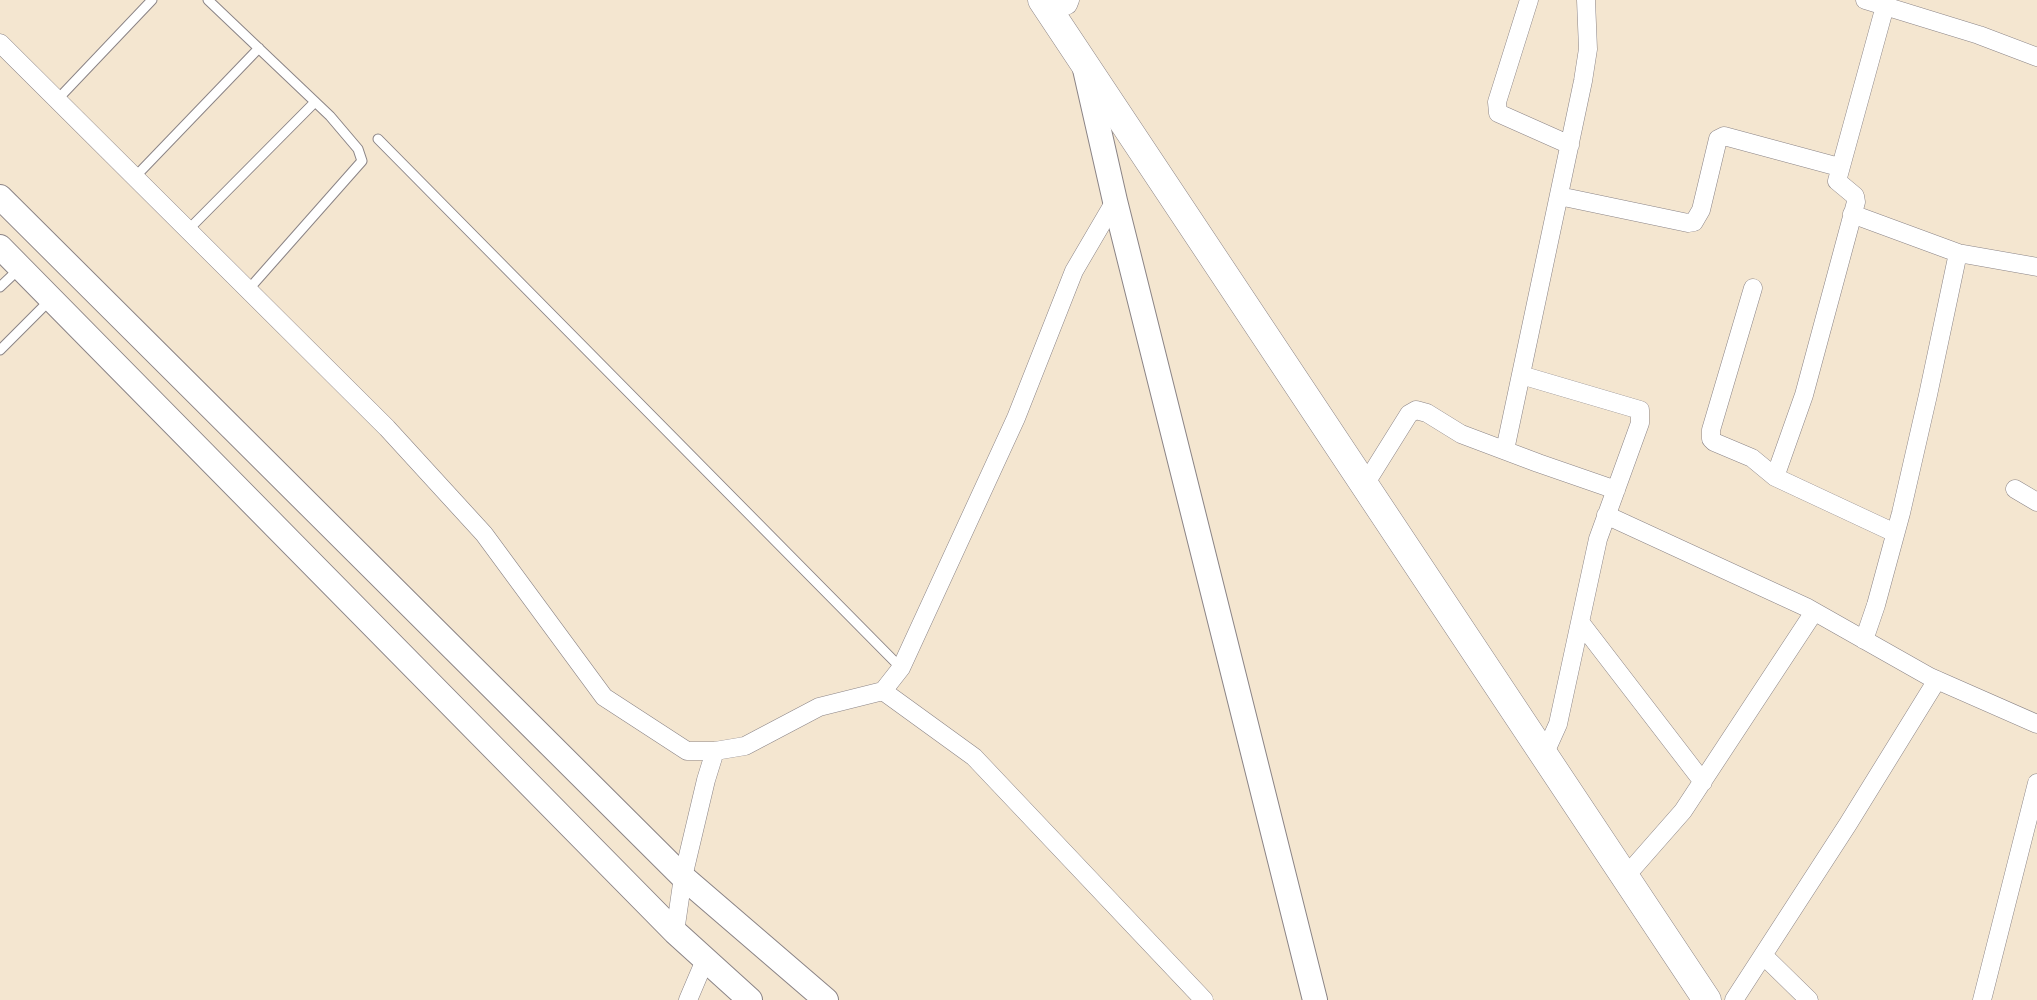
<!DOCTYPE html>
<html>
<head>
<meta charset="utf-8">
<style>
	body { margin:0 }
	canvas { display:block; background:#f4e6d0 }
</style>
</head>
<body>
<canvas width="2037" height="1000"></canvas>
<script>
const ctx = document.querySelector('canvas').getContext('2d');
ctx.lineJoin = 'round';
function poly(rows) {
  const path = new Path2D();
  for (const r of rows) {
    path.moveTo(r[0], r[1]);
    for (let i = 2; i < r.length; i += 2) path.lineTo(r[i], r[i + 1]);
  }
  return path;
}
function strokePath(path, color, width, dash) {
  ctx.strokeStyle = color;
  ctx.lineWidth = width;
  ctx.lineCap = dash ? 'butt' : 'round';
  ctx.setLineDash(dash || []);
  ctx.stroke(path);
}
const lane = poly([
	[208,0,330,116,358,149,362,161,248,290],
	[57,100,152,0],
	[378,139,901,668],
	[135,177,259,48],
	[188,230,315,102],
	[0,287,20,268],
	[0,350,51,299]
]);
const street = poly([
	[1529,0,1497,102,1498,113,1570,145],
	[1865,0,1979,35,2037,57],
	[1050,12,1068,5,1070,0],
	[0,43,387,428,484,534,604,697,687,751,715,751,745,746,819,707,883,691,901,668,1016,418,1074,271,1115,201],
	[1559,196,1688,223,1694,222,1701,210,1718,139,1724,136,1839,167],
	[1852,214,1958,253,2037,267],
	[1753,288,1711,430,1711,439,1714,442,1752,458,1775,477,1895,533],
	[1521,375,1640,410,1640,423,1598,539,1558,724,1544,755],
	[1505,450,1583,81,1588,49,1586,0],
	[1775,477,1804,395,1856,202,1855,196,1837,181,1885,6],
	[1364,486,1409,414,1416,410,1427,413,1461,434,1538,463,1616,490],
	[2015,489,2037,502],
	[1606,515,1808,608,1930,677,2037,724],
	[1580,622,1703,782],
	[1864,640,1876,605,1901,513,1928,395,1958,253],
	[883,691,974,757,1204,1000],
	[1625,877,1683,811,1814,612],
	[675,932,683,877,706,780,715,751],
	[1763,955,1809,1000],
	[688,1000,705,960],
	[1734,1000,1848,824,1937,680],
	[1982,1000,2037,783]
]);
const secondary = poly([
	[1085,69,1115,201,1315,1000],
	[0,197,683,877,826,1000],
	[0,247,675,932,750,1000]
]);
const primary = poly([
	[1042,0,1707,1000]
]);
strokePath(lane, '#8b8486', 11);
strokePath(street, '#8b8486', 19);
strokePath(secondary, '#8b8486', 26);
strokePath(primary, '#8b8486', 29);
strokePath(lane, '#fff', 9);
strokePath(street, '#fff', 18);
strokePath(secondary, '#fff', 24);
strokePath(primary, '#fff', 28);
</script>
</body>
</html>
